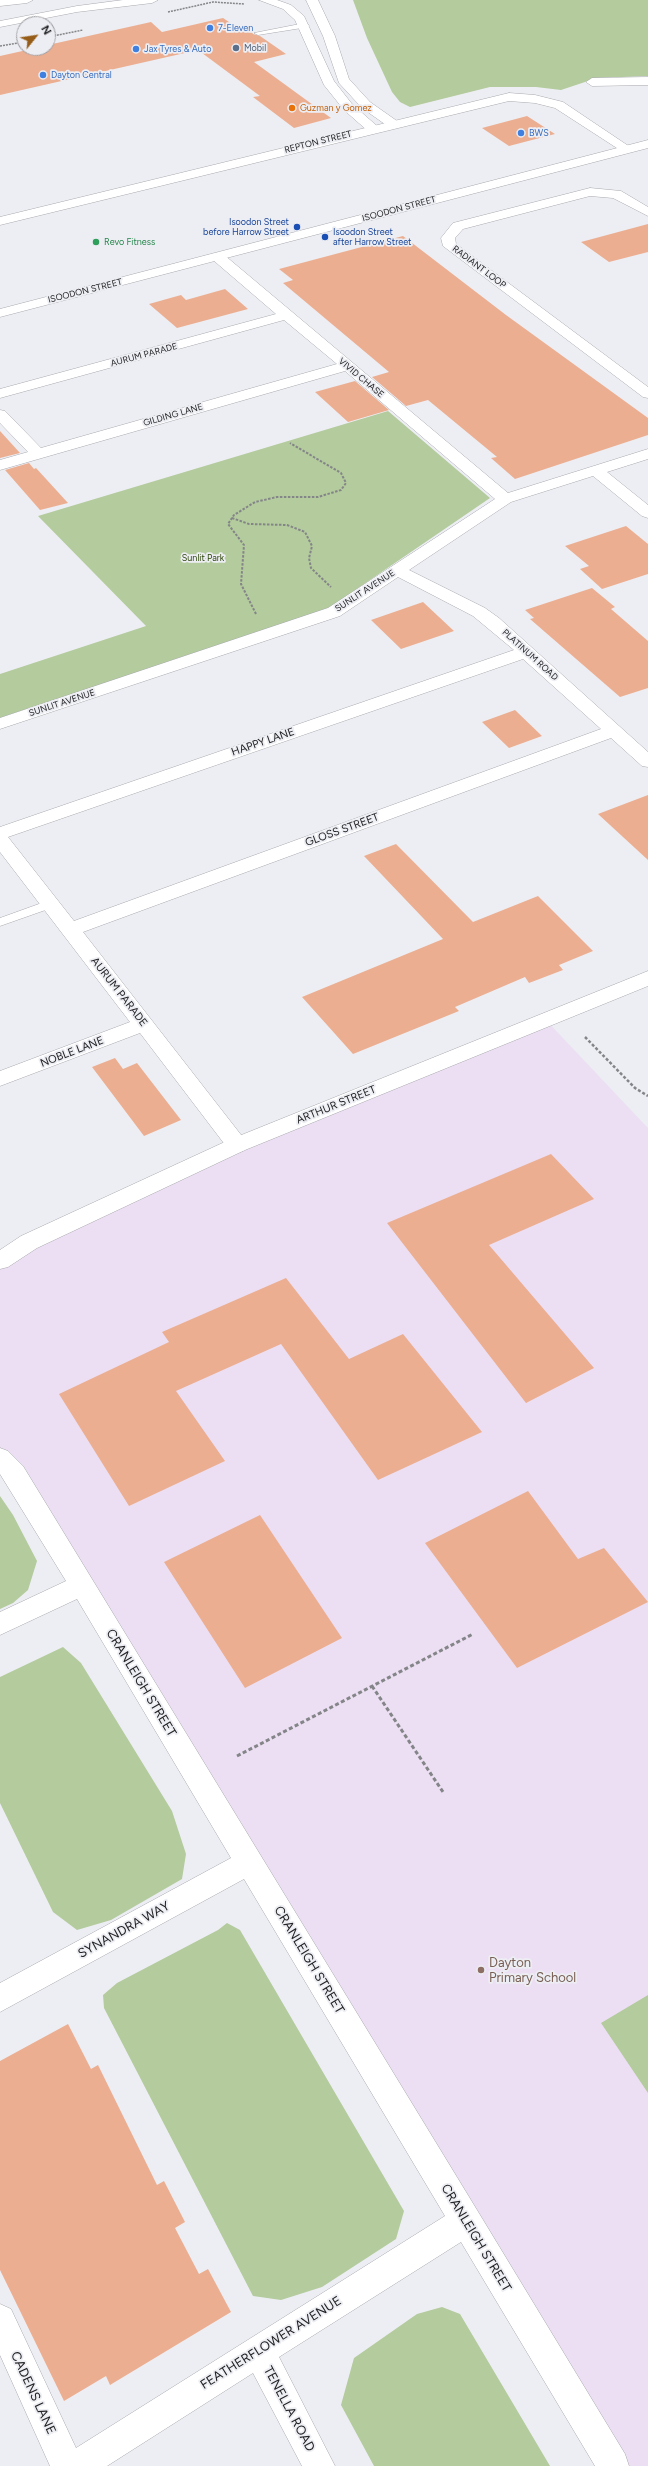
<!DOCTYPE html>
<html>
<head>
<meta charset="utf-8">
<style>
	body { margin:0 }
	#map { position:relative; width:648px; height:2466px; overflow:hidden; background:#edeef3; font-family:Figtree,sans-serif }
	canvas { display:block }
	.north { position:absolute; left:16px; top:16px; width:40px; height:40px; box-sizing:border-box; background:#edeef3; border:1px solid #9d9da1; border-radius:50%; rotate:60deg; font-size:11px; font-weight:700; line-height:16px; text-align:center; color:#242426 }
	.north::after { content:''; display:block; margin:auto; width:14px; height:18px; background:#955d18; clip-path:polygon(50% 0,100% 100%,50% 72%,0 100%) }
</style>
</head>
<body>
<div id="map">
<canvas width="648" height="2466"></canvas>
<div class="north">N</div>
</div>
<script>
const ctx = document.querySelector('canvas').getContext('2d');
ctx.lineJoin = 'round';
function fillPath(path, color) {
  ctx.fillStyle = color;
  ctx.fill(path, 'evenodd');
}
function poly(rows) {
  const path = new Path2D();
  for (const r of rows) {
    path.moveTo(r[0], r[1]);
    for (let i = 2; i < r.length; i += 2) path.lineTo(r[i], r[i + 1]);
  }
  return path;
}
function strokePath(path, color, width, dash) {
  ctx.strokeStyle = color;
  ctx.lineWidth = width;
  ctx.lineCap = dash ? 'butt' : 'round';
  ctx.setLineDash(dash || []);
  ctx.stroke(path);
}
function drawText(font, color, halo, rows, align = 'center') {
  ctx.font = font + ' Figtree,sans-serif';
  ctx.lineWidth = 3.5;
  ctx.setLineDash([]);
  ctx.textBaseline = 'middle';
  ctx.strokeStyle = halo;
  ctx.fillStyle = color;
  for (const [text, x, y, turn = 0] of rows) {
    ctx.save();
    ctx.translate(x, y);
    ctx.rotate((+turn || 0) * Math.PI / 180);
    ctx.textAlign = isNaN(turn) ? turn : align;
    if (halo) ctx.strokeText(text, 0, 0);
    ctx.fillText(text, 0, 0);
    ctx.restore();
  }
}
fillPath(poly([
	[546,1020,648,1128,648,2466,613,2466,0,1458,0,1261,29,1242]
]), '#ecdff3');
fillPath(poly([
	[353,0,648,0,648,76,597,78,561,90,536,87,490,87,410,107,400,102,392,92,367,38],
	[388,411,490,498,329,608,0,718,0,674,146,626,38,516],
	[0,1496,13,1515,37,1561,28,1590,13,1603,0,1609],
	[63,1647,81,1663,172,1811,186,1854,182,1879,111,1920,77,1930,53,1912,0,1803,0,1677],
	[227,1923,240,1930,404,2211,396,2239,322,2287,281,2300,253,2296,104,2008,103,1995,117,1983,218,1930],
	[648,1995,648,2093,601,2023],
	[442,2307,460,2314,550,2466,374,2466,341,2405,354,2358,417,2314]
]), '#b3cb9d');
fillPath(poly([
	[223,18,241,30,249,28,253,34,260,36,286,54,254,62,331,118,294,128,253,97,260,96,198,50,0,95,0,56,36,48,48,48,48,45,151,22,162,32],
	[527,116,555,134,509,146,482,128],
	[648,224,648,252,609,262,581,242],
	[403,236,506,315,648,418,648,435,515,479,491,458,497,457,428,400,406,406,372,377,389,372,283,283,293,280,279,269],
	[225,289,248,309,177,328,149,304,181,295,186,300],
	[355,381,389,410,348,422,315,392],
	[0,431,20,453,0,458],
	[29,463,34,469,36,468,68,503,40,510,5,470],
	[626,526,648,544,648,574,602,589,580,569,589,566,565,546],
	[592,588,615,607,611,609,648,641,648,688,620,697,530,619,534,618,525,610],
	[423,602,454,631,401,649,371,620],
	[515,710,542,736,509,748,482,722],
	[648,795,648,860,598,814],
	[396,844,473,922,538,896,593,951,559,965,563,970,529,983,525,977,455,1007,459,1011,353,1054,302,997,443,939,364,856],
	[115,1058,123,1069,137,1063,181,1120,144,1136,92,1067],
	[551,1154,594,1199,489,1245,594,1368,526,1403,387,1223],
	[286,1278,349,1359,403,1334,482,1432,378,1480,281,1344,176,1391,225,1461,129,1506,59,1394,169,1342,162,1332],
	[528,1491,578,1559,604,1548,648,1602,517,1668,425,1543],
	[260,1515,342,1638,245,1688,164,1562],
	[68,2024,91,2069,98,2065,157,2185,164,2181,185,2222,175,2228,199,2274,208,2269,231,2312,110,2385,106,2376,64,2401,0,2270,0,2061]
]), '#ecae91');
const service = poly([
	[305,23,309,25,308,27,258,35,254,33,305,23],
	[50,900,54,901,56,904,54,907,0,926,0,918,50,900]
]);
const minor = poly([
	[648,77,648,85,592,86,586,82,592,78,648,77],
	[509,93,535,95,563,102,633,149,631,152,623,152,555,108,535,103,509,101,0,225,0,217,509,93],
	[590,188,621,191,648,207,648,216,613,198,590,196,463,229,455,238,456,244,648,387,648,398,643,397,443,246,441,238,453,223,590,188],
	[218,253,223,254,508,493,648,449,648,459,607,472,648,505,648,518,642,516,593,476,511,502,409,570,485,608,499,618,648,752,648,767,642,766,611,738,83,932,245,1140,248,1145,245,1150,237,1153,229,1150,140,1033,0,1086,0,1071,130,1022,0,852,0,827,514,650,473,616,398,577,340,616,0,729,0,718,328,608,495,499,345,371,0,470,0,460,28,452,0,423,0,410,5,411,41,448,337,364,284,320,0,398,0,389,276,314,213,260,211,257,213,254,218,253],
	[523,659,601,729,74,921,8,837,523,659],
	[0,1448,8,1451,23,1466,477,2210,625,2454,629,2466,595,2466,461,2242,279,2357,335,2466,302,2466,253,2373,107,2466,50,2466,0,2355,0,2304,11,2309,76,2448,445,2216,244,1879,0,2012,0,1983,231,1858,77,1599,0,1635,0,1612,66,1581,0,1474,0,1448]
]);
const tertiary = poly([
	[259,0,277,0,291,5,304,16,334,81,352,104,377,126,379,129,377,132,369,132,344,110,324,85,295,20,283,9,259,0],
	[306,0,318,0,335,36,349,79,370,102,397,121,399,124,397,127,389,127,362,108,339,83,323,36,306,0],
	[648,140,648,148,0,317,0,309,648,140],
	[648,971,648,986,245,1150,37,1248,8,1267,0,1269,0,1250,21,1236,229,1140,648,971]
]);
const primary = poly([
	[0,0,33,0,27,3,0,6,0,0],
	[123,0,158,0,152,3,77,12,0,27,0,21,77,6,123,0]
]);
strokePath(service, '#a9aaaf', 1);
strokePath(minor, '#a9aaaf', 1);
strokePath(tertiary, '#a9aaaf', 1);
strokePath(primary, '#a9aaaf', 1);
strokePath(poly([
	[168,12,213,2,244,4],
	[48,37,83,30],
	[0,46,24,42]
]), '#848588', 1.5, [2, 1]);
strokePath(poly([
	[232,518,249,524,287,525,305,532,312,546,309,558,311,568,331,587],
	[256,614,241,584,244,545,228,524,234,515,255,502,277,497,318,497,341,490,346,483,341,473,290,443]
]), '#848588', 2, [2.5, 1.5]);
strokePath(poly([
	[585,1037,635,1088,648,1096]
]), '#848588', 2.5, [3, 2]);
strokePath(poly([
	[372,1686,443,1792],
	[237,1756,473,1634]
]), '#848588', 3, [4, 2.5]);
fillPath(service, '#fff');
fillPath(minor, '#fff');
fillPath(tertiary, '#fff');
fillPath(primary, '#fff');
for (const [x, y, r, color] of [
	[210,28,4,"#3f7fe0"],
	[236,48,4,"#5c6f8a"],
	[136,49,4,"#3f7fe0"],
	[43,75,4,"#3f7fe0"],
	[292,108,4,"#e8710a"],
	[521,133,4,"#3f7fe0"],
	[297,227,4,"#1a4fb4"],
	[325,237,4,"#1a4fb4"],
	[96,242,4,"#2e9e5b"],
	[481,1970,4,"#8d6e63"]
]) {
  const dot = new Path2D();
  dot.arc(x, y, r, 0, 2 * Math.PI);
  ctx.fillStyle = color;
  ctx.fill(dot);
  strokePath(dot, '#edeef3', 1.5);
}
drawText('9px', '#366cbe', '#edeef3', [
	["7-Eleven",218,28],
	["Jax Tyres & Auto",144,49],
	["Dayton Central",51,75],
	["BWS",529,133]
], 'left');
drawText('9px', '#4e5e75', '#edeef3', [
	["Mobil",244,48]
], 'left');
drawText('9px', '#c56008', '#edeef3', [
	["Guzman y Gomez",300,108]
], 'left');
drawText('9px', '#242426', '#edeef3', [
	["REPTON STREET",318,142,-14],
	["ISOODON STREET",399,209,-15],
	["RADIANT LOOP",479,267,37],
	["ISOODON STREET",85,291,-14],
	["AURUM PARADE",144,355,-15],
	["VIVID CHASE",361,378,40],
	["GILDING LANE",173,415,-16],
	["SUNLIT AVENUE",365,591,-33],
	["PLATINUM ROAD",530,655,42],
	["SUNLIT AVENUE",62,703,-18]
]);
drawText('9px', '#164399', '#edeef3', [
	["Isoodon Street",289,222],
	["before Harrow Street",289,232],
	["Isoodon Street",333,232,"left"],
	["after Harrow Street",333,242,"left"]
], 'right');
drawText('9px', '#27864d', '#edeef3', [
	["Revo Fitness",104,242]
], 'left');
drawText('9px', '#2b4507', '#edeef3', [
	["Sunlit Park",203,558]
]);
drawText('11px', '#242426', '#edeef3', [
	["HAPPY LANE",263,742,-19],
	["GLOSS STREET",342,830,-20],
	["AURUM PARADE",119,992,52],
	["NOBLE LANE",72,1052,-21],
	["ARTHUR STREET",336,1105,-22]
]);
drawText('13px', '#242426', '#edeef3', [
	["CRANLEIGH STREET",141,1683,59],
	["SYNANDRA WAY",124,1930,-29],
	["CRANLEIGH STREET",309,1960,59],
	["CRANLEIGH STREET",476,2238,59],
	["FEATHERFLOWER AVENUE",271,2343,-32],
	["CADENS LANE",33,2393,65],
	["TENELLA ROAD",289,2409,62]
]);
drawText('13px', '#785e54', '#edeef3', [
	["Dayton",489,1963],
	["Primary School",489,1978]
], 'left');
</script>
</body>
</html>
